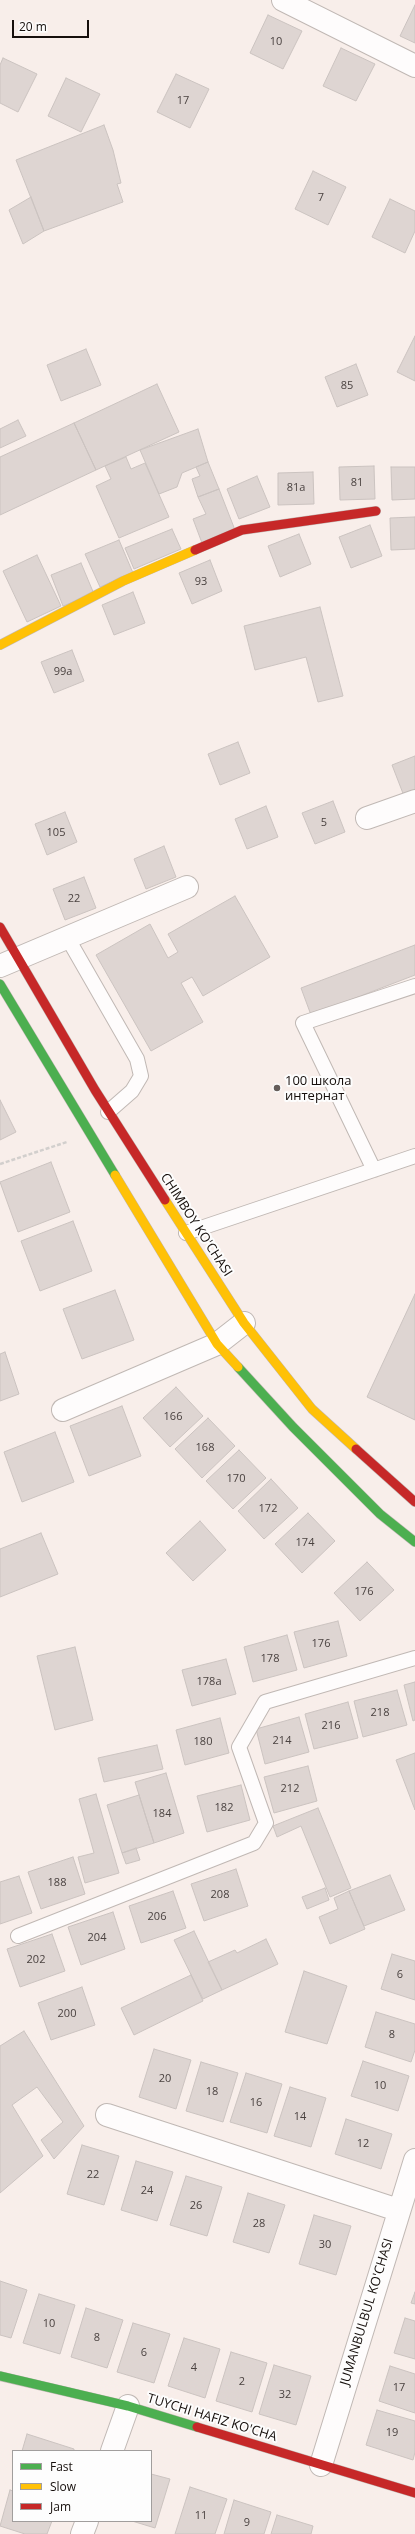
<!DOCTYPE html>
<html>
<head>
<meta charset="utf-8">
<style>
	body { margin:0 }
	#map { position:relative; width:415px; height:2534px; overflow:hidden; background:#f8eeea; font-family:"Open Sans",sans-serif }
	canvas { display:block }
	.legend { position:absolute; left:12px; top:2450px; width:140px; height:72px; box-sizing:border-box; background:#fdfdfd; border:1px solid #a19e9d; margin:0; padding:5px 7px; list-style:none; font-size:12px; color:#160f0c }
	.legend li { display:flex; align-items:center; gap:8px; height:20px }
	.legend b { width:20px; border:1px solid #a19e9d }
	.scale { position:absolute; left:12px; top:20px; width:77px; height:18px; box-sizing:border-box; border:2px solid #160f0c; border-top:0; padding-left:5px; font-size:12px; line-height:14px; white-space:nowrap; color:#160f0c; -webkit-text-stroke:3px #fdfdfd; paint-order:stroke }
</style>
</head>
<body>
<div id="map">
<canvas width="415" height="2534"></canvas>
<ul class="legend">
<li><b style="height:5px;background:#4caf50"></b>Fast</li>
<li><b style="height:5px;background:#ffc107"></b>Slow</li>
<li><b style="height:5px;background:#c62828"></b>Jam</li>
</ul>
<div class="scale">20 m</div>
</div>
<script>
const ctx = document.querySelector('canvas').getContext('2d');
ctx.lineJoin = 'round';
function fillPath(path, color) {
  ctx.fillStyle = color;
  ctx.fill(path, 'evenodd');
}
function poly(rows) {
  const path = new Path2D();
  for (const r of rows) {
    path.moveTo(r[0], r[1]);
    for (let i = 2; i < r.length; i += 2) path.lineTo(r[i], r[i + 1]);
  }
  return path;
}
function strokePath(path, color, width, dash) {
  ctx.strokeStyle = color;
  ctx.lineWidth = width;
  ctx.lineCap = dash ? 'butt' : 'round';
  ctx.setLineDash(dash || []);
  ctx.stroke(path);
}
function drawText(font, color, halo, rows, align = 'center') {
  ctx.font = font + ' "Open Sans",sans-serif';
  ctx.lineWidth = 4;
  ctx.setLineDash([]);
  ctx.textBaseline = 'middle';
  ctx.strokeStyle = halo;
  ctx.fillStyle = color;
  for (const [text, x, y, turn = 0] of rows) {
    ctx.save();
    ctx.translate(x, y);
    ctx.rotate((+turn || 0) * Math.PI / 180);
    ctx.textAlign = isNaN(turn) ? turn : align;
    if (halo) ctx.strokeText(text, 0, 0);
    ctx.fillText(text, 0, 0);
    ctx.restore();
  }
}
const building = poly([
	[415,5,415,43,400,36,415,5],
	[268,15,302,31,283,69,250,53,268,15],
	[341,48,375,64,356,101,323,86,341,48],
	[3,58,37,74,18,112,0,103,0,65,3,58],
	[176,74,209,89,190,128,157,112,176,74],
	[66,78,100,94,81,132,48,116,66,78],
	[104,125,113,150,121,183,117,184,123,202,44,231,16,160,104,125],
	[313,171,346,187,328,225,295,209,313,171],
	[31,197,44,231,23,244,9,210,31,197],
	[390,199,415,211,415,231,405,253,372,237,390,199],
	[415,336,415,381,397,372,415,336],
	[86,349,101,385,61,401,47,365,86,349],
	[356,364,368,395,337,407,325,377,356,364],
	[157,384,179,432,96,470,74,423,157,384],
	[18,420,26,436,0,448,0,429,18,420],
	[74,423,96,470,0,515,0,457,74,423],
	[198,429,208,462,182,473,177,487,159,494,140,450,198,429],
	[126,457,131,469,145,463,169,517,119,538,96,486,111,479,105,466,126,457],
	[208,462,219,489,198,497,192,479,200,476,196,467,208,462],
	[374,466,375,499,340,500,339,467,374,466],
	[391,467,415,467,415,499,392,500,391,467],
	[313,472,314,504,278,505,278,473,313,472],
	[257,476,270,507,239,519,227,489,257,476],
	[219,489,235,530,202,543,193,519,206,514,198,497,219,489],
	[415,517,415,549,391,550,390,518,415,517],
	[370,525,382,556,351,568,339,537,370,525],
	[172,529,181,549,134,569,125,548,172,529],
	[299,534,311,564,280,577,268,546,299,534],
	[119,540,133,573,100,587,85,554,119,540],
	[37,555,61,606,27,622,3,571,37,555],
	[210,560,222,591,192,604,179,573,210,560],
	[81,563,94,594,63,606,51,575,81,563],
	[133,592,145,623,114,635,102,605,133,592],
	[320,607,343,696,318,702,306,657,255,670,244,626,320,607],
	[72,650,84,681,54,693,41,662,72,650],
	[238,742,250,773,220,785,208,754,238,742],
	[415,756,415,791,404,796,392,765,415,756],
	[333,801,345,832,315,844,302,813,333,801],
	[266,806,278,837,247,849,235,819,266,806],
	[65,812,77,842,47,855,35,824,65,812],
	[164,846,176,877,146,889,134,859,164,846],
	[84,877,96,908,65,920,53,889,84,877],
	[235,896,270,957,203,996,192,977,181,983,203,1022,151,1051,96,955,150,924,168,958,178,952,168,934,235,896],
	[415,945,415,975,311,1015,301,988,415,945],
	[0,1100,16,1132,0,1140,0,1100],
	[51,1162,70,1212,18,1232,0,1182,51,1162],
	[73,1221,92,1271,40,1291,21,1241,73,1221],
	[115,1290,134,1340,82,1359,63,1309,115,1290],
	[415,1294,415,1420,367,1397,415,1294],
	[5,1352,19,1394,0,1401,0,1354,5,1352],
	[176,1387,203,1416,170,1447,143,1418,176,1387],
	[122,1406,141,1456,89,1476,70,1426,122,1406],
	[208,1418,235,1446,202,1478,175,1449,208,1418],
	[55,1432,74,1482,22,1502,4,1452,55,1432],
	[239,1450,266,1478,233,1509,206,1481,239,1450],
	[271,1479,298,1508,264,1539,238,1511,271,1479],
	[308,1513,335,1541,302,1573,275,1544,308,1513],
	[200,1521,226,1550,193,1581,166,1553,200,1521],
	[41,1533,58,1574,0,1597,0,1549,41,1533],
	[367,1562,394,1590,360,1621,334,1593,367,1562],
	[338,1621,347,1656,304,1668,294,1632,338,1621],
	[287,1635,297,1670,253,1682,244,1647,287,1635],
	[75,1647,93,1720,55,1730,37,1656,75,1647],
	[226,1659,236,1694,192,1706,182,1670,226,1659],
	[415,1682,415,1720,413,1721,404,1685,415,1682],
	[397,1690,407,1725,363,1737,354,1701,397,1690],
	[348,1702,358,1738,314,1749,305,1714,348,1702],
	[299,1717,309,1752,265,1764,256,1729,299,1717],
	[220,1718,229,1753,185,1765,176,1730,220,1718],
	[157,1745,163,1769,104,1782,98,1758,157,1745],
	[415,1753,415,1810,396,1760,415,1753],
	[308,1766,317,1801,274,1813,264,1777,308,1766],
	[166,1773,184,1833,154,1843,135,1782,166,1773],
	[241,1785,250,1820,207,1832,197,1796,241,1785],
	[96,1794,119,1873,85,1883,78,1857,94,1853,79,1799,96,1794],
	[139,1795,154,1843,122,1853,107,1805,139,1795],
	[318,1808,351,1888,330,1897,301,1826,277,1837,273,1826,318,1808],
	[136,1848,140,1860,126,1864,122,1853,136,1848],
	[73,1857,85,1894,41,1909,28,1872,73,1857],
	[236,1869,248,1906,204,1921,191,1884,236,1869],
	[390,1875,405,1910,364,1926,349,1891,390,1875],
	[19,1876,32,1913,0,1924,0,1882,19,1876],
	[325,1888,329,1900,307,1909,302,1897,325,1888],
	[173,1891,186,1928,141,1943,129,1906,173,1891],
	[349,1891,365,1929,330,1944,319,1917,338,1909,334,1898,349,1891],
	[113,1912,125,1949,81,1965,68,1927,113,1912],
	[194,1931,222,1990,203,1999,174,1940,194,1931],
	[52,1934,65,1971,20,1987,7,1949,52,1934],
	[266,1939,278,1964,222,1990,208,1962,235,1950,237,1953,266,1939],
	[392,1954,415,1961,415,2000,381,1989,392,1954],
	[304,1971,347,1986,327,2044,285,2032,304,1971],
	[191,1975,203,2001,134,2035,121,2008,191,1975],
	[82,1987,95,2025,51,2040,38,2003,82,1987],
	[376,2012,415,2024,415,2050,411,2062,365,2047,376,2012],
	[24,2031,84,2126,54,2159,41,2140,63,2122,37,2087,12,2105,43,2156,0,2193,0,2046,24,2031],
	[154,2049,191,2060,176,2109,139,2097,154,2049],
	[363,2061,409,2076,398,2111,351,2096,363,2061],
	[201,2062,238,2073,223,2122,186,2111,201,2062],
	[246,2073,282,2084,267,2133,230,2122,246,2073],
	[290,2087,326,2098,311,2147,274,2136,290,2087],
	[346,2119,392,2134,381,2169,335,2154,346,2119],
	[82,2145,119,2156,104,2205,67,2194,82,2145],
	[136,2161,173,2172,157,2221,121,2210,136,2161],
	[186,2176,222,2187,207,2236,170,2225,186,2176],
	[248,2193,285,2205,269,2253,233,2242,248,2193],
	[314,2215,351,2226,336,2275,299,2264,314,2215],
	[0,2281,27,2290,11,2338,0,2335,0,2281],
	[415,2292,415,2304,411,2303,415,2292],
	[39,2294,75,2305,60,2354,23,2343,39,2294],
	[86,2308,123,2320,107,2368,71,2357,86,2308],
	[405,2318,415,2321,415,2359,394,2353,405,2318],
	[133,2323,170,2334,154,2383,117,2372,133,2323],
	[184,2338,220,2349,205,2398,168,2386,184,2338],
	[231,2352,267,2363,252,2412,216,2401,231,2352],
	[274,2365,311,2376,296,2425,259,2414,274,2365],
	[390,2366,415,2374,415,2413,379,2401,390,2366],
	[377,2410,415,2421,415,2452,413,2460,366,2445,377,2410],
	[27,2434,74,2449,74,2451,22,2451,27,2434],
	[151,2474,170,2479,155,2528,132,2521,151,2521,151,2474],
	[190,2487,227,2499,215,2534,175,2534,190,2487],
	[10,2490,13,2491,13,2521,52,2521,47,2534,25,2534,0,2526,10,2490],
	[234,2500,271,2512,264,2534,224,2534,234,2500],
	[277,2515,313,2526,311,2534,271,2534,277,2515]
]);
fillPath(building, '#ded5d2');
strokePath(building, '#cbc3c0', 1);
const lane = poly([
	[67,937,137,1059,141,1076,132,1091,108,1112],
	[374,1170,303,1023,415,986],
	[186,1233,415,1156],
	[18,1936,254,1843,266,1823,239,1747,265,1702,415,1658]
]);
const street = poly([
	[283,0,415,66],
	[367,818,415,801],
	[0,966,187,887],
	[63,1410,217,1344,244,1323],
	[107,2115,398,2210],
	[112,2451,128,2406],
	[321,2465,415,2160],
	[82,2534,87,2521]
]);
const fast = poly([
	[0,984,115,1175],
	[238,1367,293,1427,380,1514,415,1542],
	[0,2376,128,2406,197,2427]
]);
const slow = poly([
	[0,645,123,581,195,550],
	[115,1175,217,1344,238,1367],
	[165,1200,244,1323,312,1409,356,1449]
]);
const jam = poly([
	[195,550,242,530,376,511],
	[0,927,95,1090,165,1200],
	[356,1449,415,1502],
	[197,2427,415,2493]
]);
strokePath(lane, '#c0b8b4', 16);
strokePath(street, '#c0b8b4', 24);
strokePath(fast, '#c0b8b4', 10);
strokePath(slow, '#c0b8b4', 10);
strokePath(jam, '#c0b8b4', 10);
strokePath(poly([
	[0,1164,67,1142]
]), '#d2cfcd', 2.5, [4, 2]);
strokePath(lane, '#fefcfc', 14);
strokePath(street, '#fefcfc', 22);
strokePath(fast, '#4caf50', 9);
strokePath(slow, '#ffc107', 9);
strokePath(jam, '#c62828', 9);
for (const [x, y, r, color] of [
	[277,1088,4,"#655d5a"]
]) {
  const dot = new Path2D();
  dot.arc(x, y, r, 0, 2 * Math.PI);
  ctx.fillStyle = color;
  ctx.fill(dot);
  strokePath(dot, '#fdfdfd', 1.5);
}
drawText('11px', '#4a4240', null, [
	["10",276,42],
	["17",183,101],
	["7",321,198],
	["85",347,386],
	["81",357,483],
	["81a",296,488],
	["93",201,582],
	["99a",63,672],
	["5",324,823],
	["105",56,833],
	["22",74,899],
	["166",173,1417],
	["168",205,1448],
	["170",236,1479],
	["172",268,1509],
	["174",305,1543],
	["176",364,1592],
	["176",321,1644],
	["178",270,1659],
	["178a",209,1682],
	["218",380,1713],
	["216",331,1726],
	["214",282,1741],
	["180",203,1742],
	["212",290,1789],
	["182",224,1808],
	["184",162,1814],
	["188",57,1883],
	["208",220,1895],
	["206",157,1917],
	["204",97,1938],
	["202",36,1960],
	["6",400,1975],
	["200",67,2014],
	["8",392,2035],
	["20",165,2079],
	["10",380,2086],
	["18",212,2092],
	["16",256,2103],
	["14",300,2117],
	["12",363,2144],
	["22",93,2175],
	["24",147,2191],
	["26",196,2206],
	["28",259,2224],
	["30",325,2245],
	["10",49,2324],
	["8",97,2338],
	["6",144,2353],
	["4",194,2368],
	["2",242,2382],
	["17",399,2388],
	["32",285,2395],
	["19",392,2433],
	["11",201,2516],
	["9",247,2523]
]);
drawText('13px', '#160f0c', '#fdfdfd', [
	["100 школа",285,1081],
	["интернат",285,1096]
], 'left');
drawText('13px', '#160f0c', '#fdfdfd', [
	["CHIMBOY KO'CHASI",196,1225,57],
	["JUMANBULBUL KO'CHASI",367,2312,-73],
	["TUYCHI HAFIZ KO'CHA",212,2418,17]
]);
</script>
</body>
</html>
